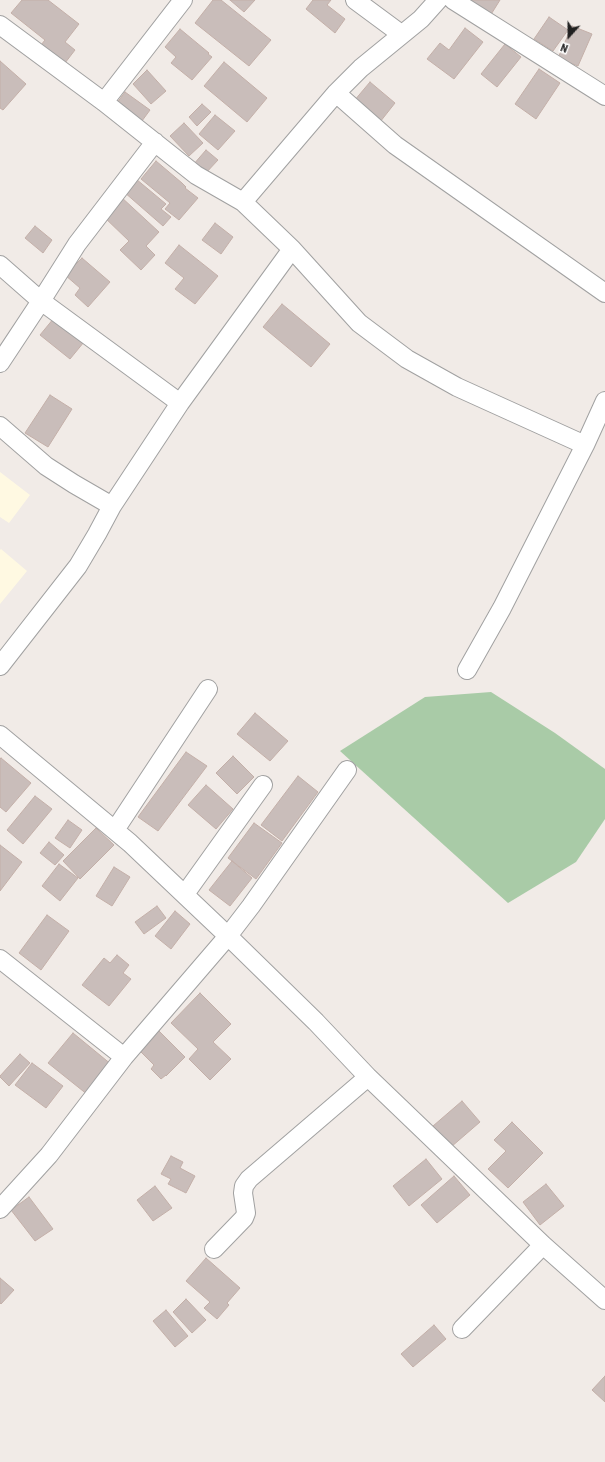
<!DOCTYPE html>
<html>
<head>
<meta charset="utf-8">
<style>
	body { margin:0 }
	#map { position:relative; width:605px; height:1462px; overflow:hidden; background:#f1ebe7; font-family:"Roboto Condensed",sans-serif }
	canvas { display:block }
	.north { position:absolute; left:549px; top:16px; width:40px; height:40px; -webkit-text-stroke:3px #fff; paint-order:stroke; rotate:201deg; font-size:11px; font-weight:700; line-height:16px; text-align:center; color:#202020 }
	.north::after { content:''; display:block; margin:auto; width:14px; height:18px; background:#202020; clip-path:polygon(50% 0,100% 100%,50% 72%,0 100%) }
</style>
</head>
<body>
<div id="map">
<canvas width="605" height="1462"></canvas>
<div class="north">N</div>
</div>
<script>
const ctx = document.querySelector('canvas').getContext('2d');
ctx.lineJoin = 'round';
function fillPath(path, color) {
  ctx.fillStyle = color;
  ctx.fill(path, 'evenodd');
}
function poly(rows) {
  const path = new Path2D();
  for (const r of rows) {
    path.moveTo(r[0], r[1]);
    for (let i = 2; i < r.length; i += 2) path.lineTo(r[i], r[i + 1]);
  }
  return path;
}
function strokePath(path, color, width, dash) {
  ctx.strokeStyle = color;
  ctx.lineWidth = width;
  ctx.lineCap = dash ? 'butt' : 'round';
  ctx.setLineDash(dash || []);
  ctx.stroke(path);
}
fillPath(poly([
	[0,472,30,495,9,523,0,517],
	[1,549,27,571,0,604,0,550]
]), '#fff9e2');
fillPath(poly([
	[491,692,555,733,605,769,605,819,576,862,508,903,340,751,425,697]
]), '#a9cba7');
const building = poly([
	[22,0,48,0,79,24,65,42,75,50,65,63,41,45,45,40,11,13,22,0],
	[213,0,221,0,271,40,249,66,195,23,213,0],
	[230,0,255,0,244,12,230,0],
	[313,0,331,0,327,5,345,19,335,33,306,9,313,0],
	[466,0,500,0,490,16,466,0],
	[549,17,568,30,553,51,534,39,549,17],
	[572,26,592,34,578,66,558,58,572,26],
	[465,28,483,42,454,79,427,59,440,43,449,50,465,28],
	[180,29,209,53,208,54,212,57,192,80,171,63,176,57,165,47,180,29],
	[505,44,521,57,497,87,481,74,505,44],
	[0,61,26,84,3,110,0,108,0,61],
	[224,62,267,98,247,122,204,86,224,62],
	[539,69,560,83,536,119,515,104,539,69],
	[147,70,166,91,151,104,133,84,147,70],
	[370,82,395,103,380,122,354,101,370,82],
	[125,92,150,110,139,125,114,107,125,92],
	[202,104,211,112,197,126,189,117,202,104],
	[215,115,235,131,218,150,199,134,215,115],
	[184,123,203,143,189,156,170,136,184,123],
	[206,150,218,160,204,175,193,165,206,150],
	[156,161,182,183,186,187,185,188,198,198,179,220,165,209,170,203,141,179,156,161],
	[136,179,166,204,161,209,171,217,163,226,124,192,136,179],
	[120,196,159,232,146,246,155,255,141,270,120,250,129,241,102,215,120,196],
	[215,223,233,237,221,254,202,240,215,223],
	[35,226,52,240,43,253,25,238,35,226],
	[179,245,218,276,195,304,175,289,184,278,165,263,179,245],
	[82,258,110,282,88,307,75,295,80,288,65,275,82,258],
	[282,304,330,344,311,367,263,327,282,304],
	[54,318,84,342,70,359,40,335,54,318],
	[50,395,72,409,48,447,25,433,50,395],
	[255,713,288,741,270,761,237,734,255,713],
	[186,752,207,766,158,831,138,817,186,752],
	[233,756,254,777,237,794,216,773,233,756],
	[1,758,31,783,6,812,0,807,0,759,1,758],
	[298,776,318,792,282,841,261,825,298,776],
	[206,785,233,809,216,829,188,805,206,785],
	[35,796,52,809,23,844,7,830,35,796],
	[68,820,82,830,70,848,55,838,68,820],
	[254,823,282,843,256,879,228,858,254,823],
	[96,828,114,845,80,879,63,861,96,828],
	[49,842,64,855,55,865,40,853,49,842],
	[0,845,22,862,0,891,0,845],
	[232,861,252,878,230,906,209,890,232,861],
	[59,864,78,878,60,901,42,886,59,864],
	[114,867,130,877,112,906,96,896,114,867],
	[157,906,166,918,144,934,135,922,157,906],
	[175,911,190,924,171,949,155,936,175,911],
	[47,915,69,931,41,970,19,953,47,915],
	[117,955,129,965,123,973,131,979,109,1006,82,985,104,958,110,963,117,955],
	[200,993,231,1024,213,1042,231,1059,210,1080,189,1059,198,1049,171,1023,200,993],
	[159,1031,185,1057,166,1076,166,1075,161,1079,151,1069,154,1065,139,1050,159,1031],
	[73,1033,112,1065,88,1095,48,1063,73,1033],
	[20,1054,30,1063,9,1086,0,1077,0,1076,20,1054],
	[32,1063,63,1086,46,1108,15,1085,32,1063],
	[462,1101,480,1122,451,1147,433,1126,462,1101],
	[512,1122,543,1153,508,1188,488,1169,506,1151,494,1140,512,1122],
	[171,1156,183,1162,180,1168,195,1176,186,1193,168,1184,171,1179,161,1174,171,1156],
	[426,1159,442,1179,409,1206,393,1186,426,1159],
	[454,1176,470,1195,437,1223,421,1205,454,1176],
	[546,1184,564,1206,540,1225,523,1202,546,1184],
	[155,1186,172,1208,153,1221,137,1200,155,1186],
	[29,1197,53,1229,35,1241,11,1210,29,1197],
	[206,1258,240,1288,227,1303,229,1305,217,1319,204,1308,210,1302,186,1281,206,1258],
	[0,1278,14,1290,1,1304,0,1303,0,1278],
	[186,1299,206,1320,192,1333,173,1312,186,1299],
	[166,1310,188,1336,175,1347,153,1321,166,1310],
	[434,1325,446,1339,413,1367,401,1354,434,1325],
	[605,1376,605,1402,592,1390,605,1376]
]);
fillPath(building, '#c9bdba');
strokePath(building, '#c3afa8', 1);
const street = poly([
	[355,0,401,34],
	[453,0,605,96],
	[0,25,104,102,196,175,243,202,292,249,359,323,407,359,457,387,585,445],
	[336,93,395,145,605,293],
	[104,102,183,0],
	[243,202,336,93,361,68,421,19,438,0],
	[0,265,41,301,180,403],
	[0,363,41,301,77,244,155,142],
	[0,426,46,466,74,484,112,506],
	[0,666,78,566,97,534,112,506,180,403,292,249],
	[467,670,502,608,585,445,605,401],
	[0,735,130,843,228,936,316,1022,368,1077,543,1245,605,1300],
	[115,830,208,689],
	[185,894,263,785],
	[0,959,124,1057],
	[0,1209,49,1155,124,1057,228,936,251,906,347,770],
	[214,1249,244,1218,246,1213,243,1193,244,1186,249,1179,368,1077],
	[462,1329,543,1245]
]);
strokePath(street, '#a1a1a1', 20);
strokePath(street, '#fff', 18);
</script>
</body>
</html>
